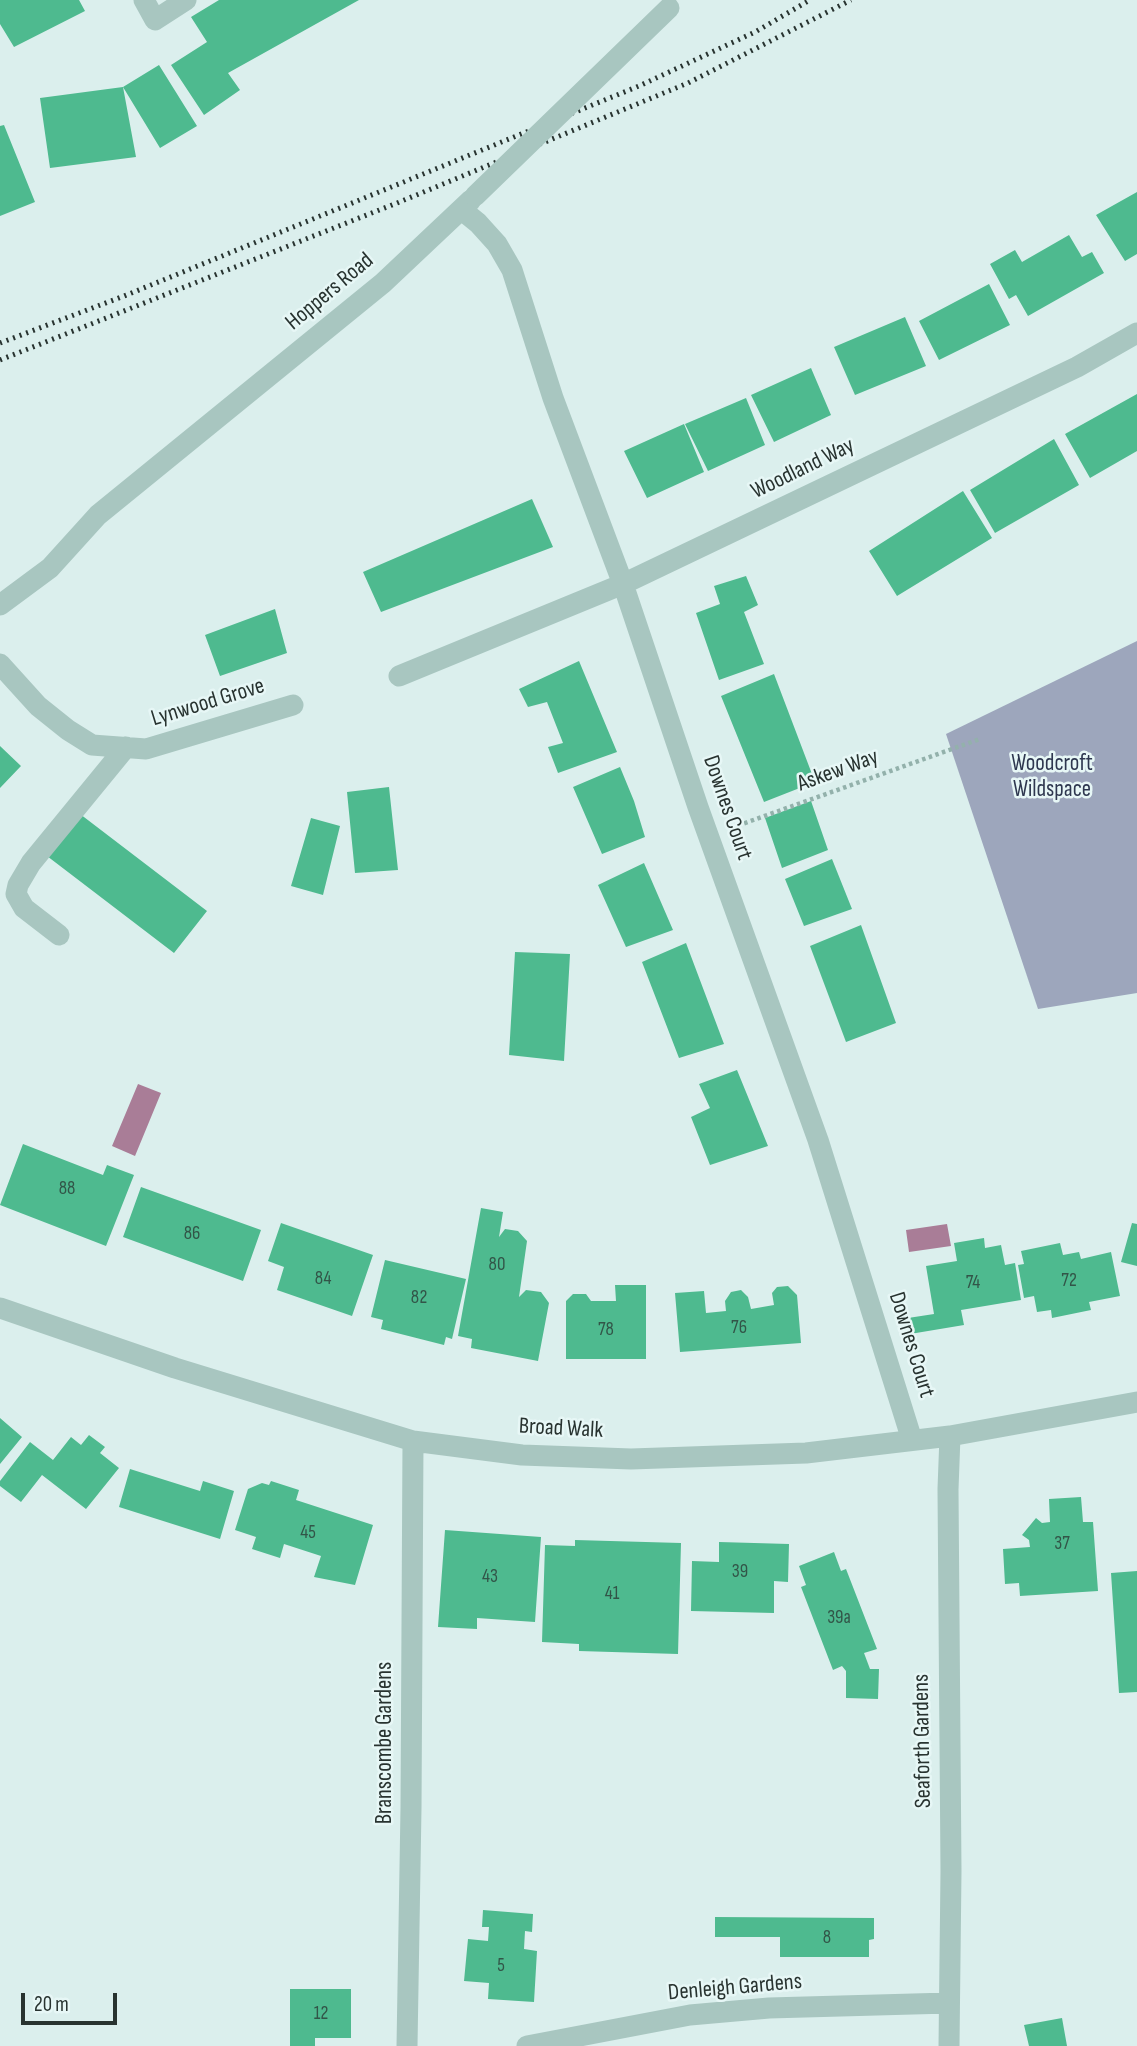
<!DOCTYPE html>
<html>
<head>
<meta charset="utf-8">
<style>
	body { margin:0 }
	#map { position:relative; width:1137px; height:2046px; overflow:hidden; background:#dbefed; font-family:"Sofia Sans Condensed",sans-serif }
	canvas { display:block }
	.scale { position:absolute; left:21px; top:1993px; width:96px; height:32px; box-sizing:border-box; border:4px solid #283330; border-top:0; padding-left:9px; font-size:21px; line-height:24px; white-space:nowrap; color:#283330; -webkit-text-stroke:5px #e7f7f6; paint-order:stroke }
</style>
</head>
<body>
<div id="map">
<canvas width="1137" height="2046"></canvas>
<div class="scale">20 m</div>
</div>
<script>
const ctx = document.querySelector('canvas').getContext('2d');
ctx.lineJoin = 'round';
function fillPath(path, color) {
  ctx.fillStyle = color;
  ctx.fill(path, 'evenodd');
}
function poly(rows) {
  const path = new Path2D();
  for (const r of rows) {
    path.moveTo(r[0], r[1]);
    for (let i = 2; i < r.length; i += 2) path.lineTo(r[i], r[i + 1]);
  }
  return path;
}
function strokePath(path, color, width, dash) {
  ctx.strokeStyle = color;
  ctx.lineWidth = width;
  ctx.lineCap = dash ? 'butt' : 'round';
  ctx.setLineDash(dash || []);
  ctx.stroke(path);
}
function drawText(font, color, halo, rows, align = 'center') {
  ctx.font = font + ' "Sofia Sans Condensed",sans-serif';
  ctx.lineWidth = 5;
  ctx.setLineDash([]);
  ctx.textBaseline = 'middle';
  ctx.strokeStyle = halo;
  ctx.fillStyle = color;
  for (const [text, x, y, turn = 0] of rows) {
    ctx.save();
    ctx.translate(x, y);
    ctx.rotate((+turn || 0) * Math.PI / 180);
    ctx.textAlign = isNaN(turn) ? turn : align;
    if (halo) ctx.strokeText(text, 0, 0);
    ctx.fillText(text, 0, 0);
    ctx.restore();
  }
}
fillPath(poly([
	[1137,641,1137,993,1038,1009,946,734]
]), '#9da6bc');
fillPath(poly([
	[138,1084,161,1093,135,1156,112,1146],
	[947,1224,951,1246,909,1252,906,1230]
]), '#a97d97');
fillPath(poly([
	[0,0,79,0,85,11,14,47,0,24],
	[219,0,359,0,228,73,240,90,204,115,171,65,207,42,191,17],
	[159,65,197,126,160,148,123,87],
	[123,87,136,157,50,168,40,98],
	[4,125,35,202,0,216,0,126],
	[1137,192,1137,254,1125,261,1096,215],
	[1069,235,1082,257,1092,252,1104,273,1028,316,1016,295,1009,299,990,264,1015,250,1022,262],
	[989,284,1010,325,939,360,919,321],
	[905,317,926,366,855,395,834,347],
	[811,368,831,415,774,442,751,395],
	[1137,394,1137,451,1090,478,1065,434],
	[746,398,765,445,708,471,685,424],
	[684,424,704,472,647,498,624,451],
	[1054,439,1079,485,995,533,970,490],
	[963,491,992,538,897,596,869,551],
	[532,499,553,547,381,612,363,572],
	[746,576,758,605,744,612,764,664,719,680,696,613,720,604,714,586],
	[275,609,287,653,220,676,205,635],
	[579,661,617,752,558,773,548,747,563,743,547,702,528,707,519,689],
	[774,674,815,782,764,802,721,696],
	[0,746,21,766,0,788],
	[620,767,634,801,645,837,602,854,573,787],
	[389,787,398,870,355,873,347,792],
	[811,801,828,850,782,868,765,818],
	[80,814,207,911,174,953,47,856],
	[311,818,340,826,323,895,291,886],
	[832,859,852,909,804,926,785,879],
	[644,863,673,930,626,947,598,885],
	[861,925,896,1023,846,1042,810,946],
	[686,943,724,1044,679,1058,642,962],
	[515,952,570,954,564,1061,509,1055],
	[737,1070,768,1146,710,1165,691,1117,710,1108,699,1084],
	[23,1144,103,1175,107,1165,134,1175,106,1246,0,1205],
	[141,1187,261,1230,243,1281,123,1237],
	[481,1208,503,1212,499,1237,505,1229,518,1231,527,1241,519,1297,526,1290,541,1292,549,1303,538,1361,471,1348,472,1339,458,1336],
	[281,1223,373,1255,352,1316,277,1290,284,1267,268,1261],
	[1132,1223,1137,1224,1137,1266,1121,1262],
	[984,1238,985,1248,1001,1245,1005,1265,1015,1263,1021,1300,961,1310,964,1325,910,1334,908,1318,934,1314,926,1266,957,1261,954,1243],
	[1060,1243,1063,1255,1079,1252,1081,1259,1111,1252,1120,1296,1089,1302,1091,1310,1052,1318,1051,1310,1037,1312,1034,1296,1024,1298,1018,1265,1024,1264,1021,1251],
	[385,1260,466,1279,452,1339,446,1337,444,1345,381,1329,383,1320,371,1317],
	[615,1285,646,1285,646,1359,566,1359,566,1301,573,1294,586,1294,591,1301,616,1301],
	[788,1286,797,1295,801,1343,680,1352,675,1293,704,1291,706,1313,726,1311,725,1301,731,1292,741,1290,748,1297,751,1309,774,1305,772,1293,777,1287],
	[0,1418,22,1437,0,1464],
	[89,1435,105,1447,100,1453,119,1468,86,1509,42,1475,21,1502,0,1486,0,1481,30,1442,53,1460,71,1437,81,1445],
	[130,1469,200,1491,203,1481,234,1491,220,1539,119,1507],
	[271,1481,299,1490,296,1500,373,1525,355,1585,314,1577,321,1556,284,1544,280,1558,252,1549,256,1537,235,1530,248,1489,262,1483,269,1485],
	[1081,1497,1083,1522,1093,1522,1098,1591,1020,1596,1019,1583,1005,1584,1003,1549,1030,1547,1029,1540,1022,1535,1036,1518,1042,1523,1050,1522,1049,1499],
	[445,1530,541,1537,535,1622,477,1618,477,1629,438,1627],
	[575,1540,681,1543,678,1654,579,1651,579,1644,542,1642,545,1545,575,1546],
	[719,1542,789,1544,788,1582,774,1581,774,1613,691,1611,692,1561,719,1562],
	[834,1552,841,1571,846,1569,877,1649,864,1653,870,1669,879,1669,878,1699,846,1698,846,1671,842,1666,833,1670,801,1587,806,1585,799,1566],
	[1137,1571,1137,1692,1119,1693,1111,1573],
	[483,1910,533,1914,532,1932,525,1931,524,1949,537,1951,534,2002,488,1999,489,1983,464,1981,468,1939,488,1941,489,1927,482,1927],
	[715,1917,874,1918,874,1939,869,1940,869,1957,780,1957,780,1937,715,1937],
	[290,1989,351,1989,351,2038,315,2038,315,2046,290,2046],
	[1062,2018,1067,2046,1029,2046,1024,2025]
]), '#4eba8f');
strokePath(poly([
	[731,828,980,739]
]), '#93b1ab', 4.5, [3.5, 3.5]);
strokePath(poly([
	[144,0,155,20,186,0],
	[462,210,478,223,497,244,512,270,553,398,623,584,698,807,818,1140,912,1440],
	[0,605,50,568,98,515,383,283,471,200],
	[0,664,38,706,68,730,92,745,146,749,293,705],
	[399,676,623,584,1077,367,1137,333],
	[59,935,24,908,16,894,18,885,31,863,126,747],
	[0,1308,175,1368,413,1441,522,1455,631,1459,806,1453,950,1436,1137,1402],
	[407,2046,411,1808,413,1441],
	[527,2046,690,2015,769,2008,949,2003],
	[949,2046,951,1871,948,1489,950,1436]
]), '#a8c6c0', 21);
strokePath(poly([
	[0,343,124,296,639,86,755,32,810,0],
	[0,360,397,203,688,83,851,0]
]), '#283330', 5, [2, 5]);
strokePath(poly([
	[475,196,669,8]
]), '#a8c6c0', 21);
drawText('19px', '#325548', null, [
	["88",67,1189],
	["86",192,1234],
	["80",497,1265],
	["84",323,1279],
	["72",1069,1281],
	["74",973,1283],
	["82",419,1298],
	["76",739,1328],
	["78",606,1330],
	["45",308,1533],
	["37",1062,1544],
	["39",740,1572],
	["43",490,1577],
	["41",612,1594],
	["39a",839,1618],
	["8",827,1938],
	["5",501,1966],
	["12",321,2014]
]);
drawText('23px', '#283330', '#e7f7f6', [
	["Hoppers Road",330,292,-40],
	["Woodland Way",803,469,-26],
	["Lynwood Grove",208,703,-17],
	["Askew Way",838,771,-20],
	["Downes Court",727,808,71],
	["Downes Court",911,1345,73],
	["Broad Walk",561,1429,3],
	["Seaforth Gardens",923,1741,-91],
	["Branscombe Gardens",385,1743,-90],
	["Denleigh Gardens",735,1988,-5]
]);
drawText('23px', '#2e374f', '#e7f7f6', [
	["Woodcroft",1052,764],
	["Wildspace",1052,790]
]);
</script>
</body>
</html>
